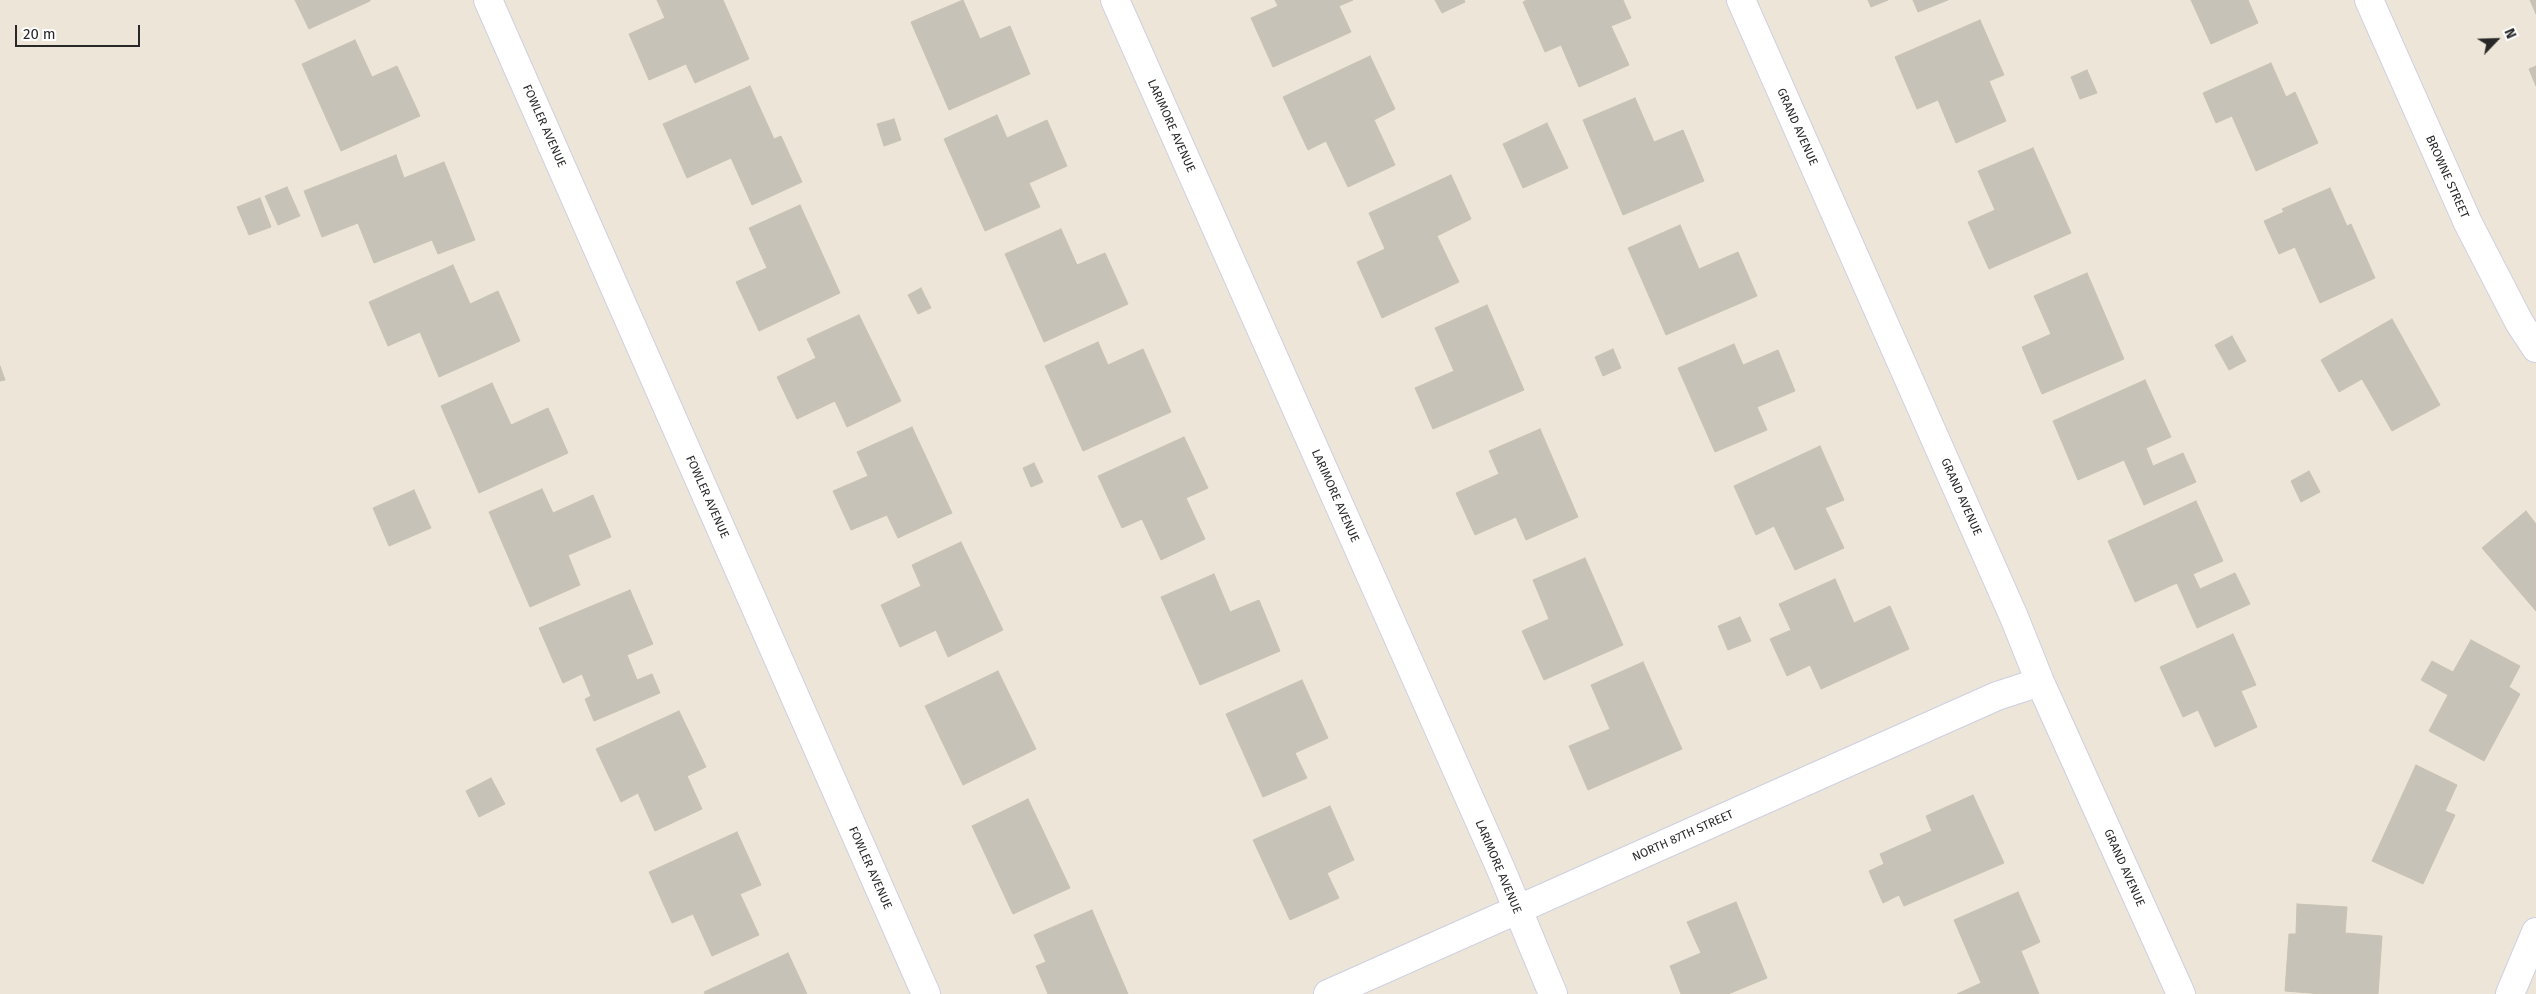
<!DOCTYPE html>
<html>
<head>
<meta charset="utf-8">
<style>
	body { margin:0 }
	#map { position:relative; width:2536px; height:994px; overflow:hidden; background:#ece5d8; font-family:"Fira Sans",sans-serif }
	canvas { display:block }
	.north { position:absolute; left:2471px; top:15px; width:50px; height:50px; -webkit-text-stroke:4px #fff; paint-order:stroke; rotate:66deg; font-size:14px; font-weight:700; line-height:20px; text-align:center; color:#282828 }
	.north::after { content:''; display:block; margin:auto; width:18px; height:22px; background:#282828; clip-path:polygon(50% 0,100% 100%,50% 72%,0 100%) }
	.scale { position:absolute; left:15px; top:25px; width:125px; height:22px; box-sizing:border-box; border:2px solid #282828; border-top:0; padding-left:6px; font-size:15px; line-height:18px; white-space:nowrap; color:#282828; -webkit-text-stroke:4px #fff; paint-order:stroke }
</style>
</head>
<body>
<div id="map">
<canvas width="2536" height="994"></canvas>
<div class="north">N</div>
<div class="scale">20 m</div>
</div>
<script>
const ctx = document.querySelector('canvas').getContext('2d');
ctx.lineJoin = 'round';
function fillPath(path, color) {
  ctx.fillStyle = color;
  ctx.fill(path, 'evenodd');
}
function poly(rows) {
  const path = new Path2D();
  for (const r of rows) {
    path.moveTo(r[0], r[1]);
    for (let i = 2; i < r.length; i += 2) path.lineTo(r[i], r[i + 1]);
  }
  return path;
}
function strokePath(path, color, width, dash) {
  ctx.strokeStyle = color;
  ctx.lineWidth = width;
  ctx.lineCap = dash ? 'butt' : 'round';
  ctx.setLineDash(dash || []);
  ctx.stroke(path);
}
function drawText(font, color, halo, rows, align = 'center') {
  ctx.font = font + ' "Fira Sans",sans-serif';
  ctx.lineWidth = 4;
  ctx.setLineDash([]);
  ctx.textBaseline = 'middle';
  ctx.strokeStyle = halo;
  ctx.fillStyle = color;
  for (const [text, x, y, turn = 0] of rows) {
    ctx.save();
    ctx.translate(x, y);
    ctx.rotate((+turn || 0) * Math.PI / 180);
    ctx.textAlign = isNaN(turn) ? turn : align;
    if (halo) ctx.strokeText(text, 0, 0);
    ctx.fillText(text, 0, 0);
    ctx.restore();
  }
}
const building = poly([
	[295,0,370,0,370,1,309,29,295,0],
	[657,0,723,0,749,59,695,83,686,64,649,80,629,34,665,18,657,0],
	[963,0,980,39,1010,26,1030,74,949,110,911,22,963,0],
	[1275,0,1353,0,1339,6,1351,32,1273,67,1251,18,1278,6,1275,0],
	[1435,0,1464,0,1465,2,1442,13,1435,0],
	[1527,0,1623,0,1631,18,1611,26,1629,65,1579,87,1561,45,1545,52,1523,2,1527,0],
	[1868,0,1888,0,1871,7,1868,0],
	[1913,0,1948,0,1918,12,1913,0],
	[2191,0,2248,0,2258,23,2211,44,2191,0],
	[2530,0,2536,0,2536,14,2530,0],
	[1980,20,2004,75,1989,81,2006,121,1956,143,1938,100,1917,109,1895,57,1980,20],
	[355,40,372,77,397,66,420,116,341,151,302,64,355,40],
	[1370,56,1395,109,1374,120,1395,165,1348,187,1326,141,1308,150,1283,97,1370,56],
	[2271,63,2286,97,2295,92,2318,143,2256,171,2232,116,2216,123,2203,93,2271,63],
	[2536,66,2536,86,2529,69,2536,66],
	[2087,70,2097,93,2080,99,2071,77,2087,70],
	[750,86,774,139,781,136,802,182,752,205,731,158,687,178,663,124,750,86],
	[1635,98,1654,142,1683,130,1704,181,1623,215,1583,120,1635,98],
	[997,115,1007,138,1047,120,1067,166,1029,183,1040,207,985,231,944,139,997,115],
	[894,119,901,140,884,146,877,124,894,119],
	[1547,123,1568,168,1523,188,1503,144,1547,123],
	[2033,148,2071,233,1989,269,1968,222,1995,210,1978,171,2033,148],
	[396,155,404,178,444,162,475,240,438,254,432,240,374,263,358,223,322,237,304,191,396,155],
	[1451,175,1471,219,1437,236,1459,282,1382,318,1357,262,1385,249,1369,213,1451,175],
	[287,187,300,216,278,225,265,196,287,187],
	[2330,188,2347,226,2351,224,2375,278,2320,303,2295,247,2279,254,2264,221,2284,212,2282,209,2330,188],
	[260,198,271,227,249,235,237,207,260,198],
	[800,205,840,293,759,331,736,282,767,268,749,228,800,205],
	[1680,225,1699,269,1738,252,1757,296,1666,335,1628,248,1680,225],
	[1061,229,1077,265,1105,253,1128,304,1044,342,1005,254,1061,229],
	[453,265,470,304,498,291,520,341,439,377,420,332,388,346,369,302,453,265],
	[2087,273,2124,359,2042,394,2022,347,2051,334,2034,296,2087,273],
	[921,288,931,308,918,314,908,295,921,288],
	[1487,305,1524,390,1433,429,1415,388,1454,371,1435,328,1487,305],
	[859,315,901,401,847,427,835,401,797,419,777,377,816,358,807,339,859,315],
	[2392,319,2440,405,2392,431,2362,379,2339,392,2321,360,2392,319],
	[2232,336,2246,361,2229,370,2215,345,2232,336],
	[1098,342,1108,365,1143,349,1171,412,1083,451,1045,366,1098,342],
	[1734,344,1743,365,1778,350,1795,391,1757,407,1767,430,1715,452,1678,368,1734,344],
	[1613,349,1621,368,1603,376,1595,357,1613,349],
	[0,366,5,380,0,381,0,366],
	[2145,380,2171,437,2146,448,2153,466,2183,453,2196,482,2144,505,2124,460,2078,480,2053,421,2145,380],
	[492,383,511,425,548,408,568,453,479,493,441,406,492,383],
	[912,427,952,513,898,538,887,515,851,530,833,491,868,476,857,452,912,427],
	[1540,429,1578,517,1526,540,1516,517,1475,535,1456,493,1499,474,1489,451,1540,429],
	[1184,437,1208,488,1186,498,1205,539,1161,560,1142,519,1122,528,1098,476,1184,437],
	[1820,446,1844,500,1825,508,1844,548,1795,570,1774,526,1756,535,1734,486,1820,446],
	[1034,463,1043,482,1031,487,1023,468,1034,463],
	[2309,471,2320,492,2301,502,2291,481,2309,471],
	[542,489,553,513,593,495,611,537,568,555,580,585,530,607,489,512,542,489],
	[414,490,431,528,389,546,373,508,414,490],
	[2196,501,2223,561,2193,574,2200,589,2235,573,2250,604,2197,628,2177,583,2135,602,2108,541,2196,501],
	[2526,511,2536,524,2536,611,2482,548,2526,511],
	[961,542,1003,630,948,657,936,630,900,647,881,605,921,586,912,565,961,542],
	[1585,558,1623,645,1544,680,1522,631,1549,619,1533,580,1585,558],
	[1214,574,1230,612,1259,600,1280,651,1200,685,1161,597,1214,574],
	[1835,579,1854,623,1890,606,1909,649,1821,689,1810,665,1787,676,1770,639,1791,630,1779,604,1835,579],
	[630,590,653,644,627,655,637,680,652,674,660,693,594,721,585,699,591,696,582,674,563,683,539,628,630,590],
	[1740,617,1751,641,1728,650,1718,626,1740,617],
	[2233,634,2256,685,2241,691,2257,727,2215,747,2198,710,2183,717,2160,667,2233,634],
	[2471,640,2520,666,2509,687,2520,694,2484,761,2429,731,2448,695,2421,680,2432,661,2453,672,2471,640],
	[1643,662,1682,749,1588,790,1569,746,1610,729,1591,685,1643,662],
	[998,671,1036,749,963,785,925,706,998,671],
	[1302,680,1328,738,1295,753,1307,778,1263,797,1226,714,1302,680],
	[679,711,706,767,687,776,702,809,655,831,638,793,621,802,596,749,679,711],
	[2416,765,2457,785,2445,811,2455,815,2423,884,2372,861,2416,765],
	[491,778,505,804,479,817,466,791,491,778],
	[1973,795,2004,863,1904,906,1899,895,1883,903,1869,871,1884,864,1880,854,1932,831,1926,816,1973,795],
	[1028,799,1070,888,1013,914,972,826,1028,799],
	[1330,806,1354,860,1327,873,1339,898,1290,920,1253,840,1330,806],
	[737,832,761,885,740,894,759,935,712,956,693,914,672,923,649,872,737,832],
	[2018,892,2040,942,2021,951,2039,994,1957,994,1981,983,1954,920,2018,892],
	[1736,902,1767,978,1728,994,1681,994,1670,966,1701,953,1687,922,1736,902],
	[2297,904,2347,907,2345,933,2382,936,2378,994,2323,994,2285,991,2289,934,2296,934,2297,904],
	[1092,910,1128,994,1048,994,1036,966,1046,962,1034,935,1092,910],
	[788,953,807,994,705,994,704,992,788,953]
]);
fillPath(building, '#c7c2b8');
strokePath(building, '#c7c2b2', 1);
const minor = poly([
	[488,0,926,994],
	[1115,0,1500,867,1553,994],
	[1741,0,2014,617,2040,682,2181,994],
	[2369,0,2468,223,2519,322,2536,348],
	[1328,994,1997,696,2040,682],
	[2510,994,2536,932]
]);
strokePath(minor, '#cdcfe2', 30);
strokePath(minor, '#fff', 28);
drawText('12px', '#282828', '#fff', [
	["FOWLER AVENUE",544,126,66],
	["LARIMORE AVENUE",1171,126,66],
	["GRAND AVENUE",1797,127,66],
	["BROWNE STREET",2447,177,66],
	["LARIMORE AVENUE",1335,496,66],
	["FOWLER AVENUE",707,497,66],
	["GRAND AVENUE",1961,497,66],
	["NORTH 87TH STREET",1683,836,-24],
	["LARIMORE AVENUE",1498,867,67],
	["FOWLER AVENUE",870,868,66],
	["GRAND AVENUE",2124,868,66]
]);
</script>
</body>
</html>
